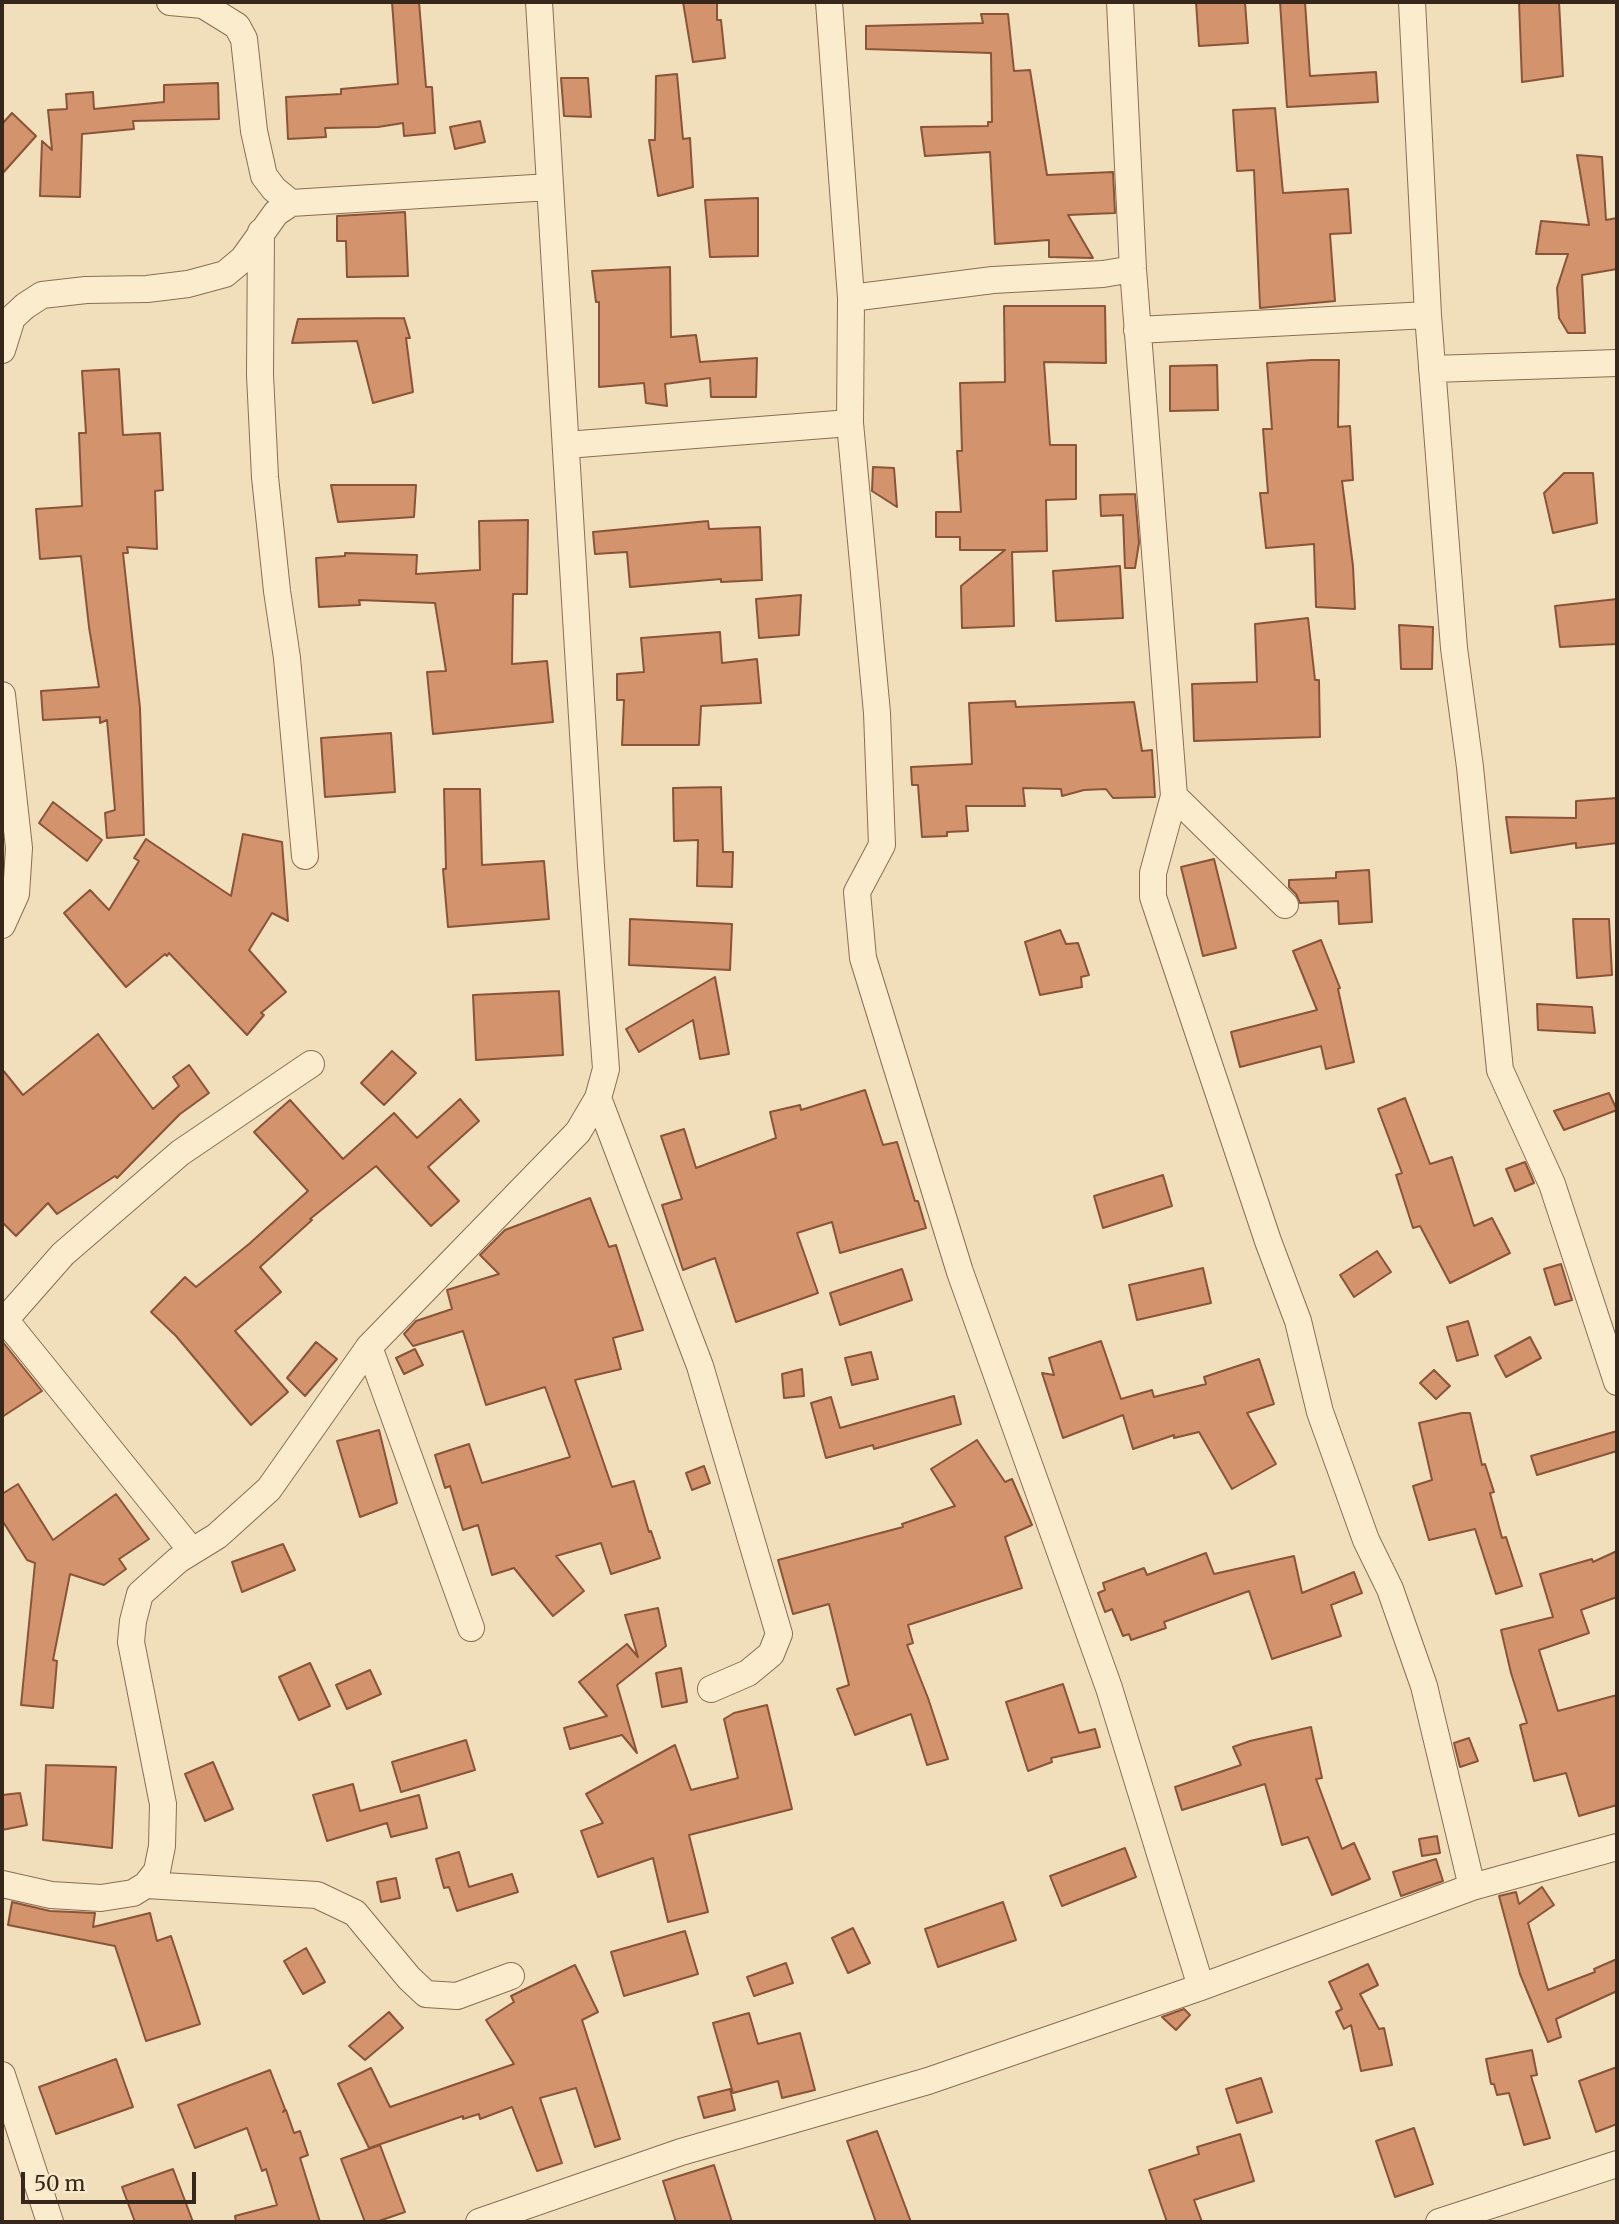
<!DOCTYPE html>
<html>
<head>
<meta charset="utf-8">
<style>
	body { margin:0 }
	#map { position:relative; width:1619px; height:2224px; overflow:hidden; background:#f1debb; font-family:Merriweather,serif }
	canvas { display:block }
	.frame { position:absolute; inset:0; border:4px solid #37261a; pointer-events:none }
	.scale { position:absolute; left:21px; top:2172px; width:175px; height:32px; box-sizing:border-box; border:4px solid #37261a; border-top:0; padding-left:9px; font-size:21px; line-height:24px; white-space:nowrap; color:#37261a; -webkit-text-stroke:5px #f8e9cb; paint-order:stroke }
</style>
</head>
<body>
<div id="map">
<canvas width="1619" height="2224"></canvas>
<div class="frame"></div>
<div class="scale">50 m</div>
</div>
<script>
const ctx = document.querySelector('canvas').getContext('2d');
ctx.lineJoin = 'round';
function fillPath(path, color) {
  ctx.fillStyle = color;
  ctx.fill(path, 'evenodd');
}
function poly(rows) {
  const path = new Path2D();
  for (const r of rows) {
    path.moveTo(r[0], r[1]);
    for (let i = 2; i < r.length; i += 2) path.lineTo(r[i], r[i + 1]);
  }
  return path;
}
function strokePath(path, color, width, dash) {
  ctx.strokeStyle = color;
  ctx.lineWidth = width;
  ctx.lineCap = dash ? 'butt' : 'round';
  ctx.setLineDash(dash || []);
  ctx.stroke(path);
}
const building = poly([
	[392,2,419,2,426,87,432,87,435,133,404,136,403,123,378,127,325,128,326,137,288,139,286,97,341,94,341,89,398,84,392,2],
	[683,2,717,2,717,20,721,20,725,58,693,62,683,2],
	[1196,2,1245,2,1248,43,1199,46,1196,2],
	[1280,2,1305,2,1310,76,1376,72,1378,102,1287,107,1280,2],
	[1519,2,1559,2,1563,76,1522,82,1519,2],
	[981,14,1008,14,1014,71,1030,70,1047,175,1113,172,1115,213,1068,215,1093,258,1049,257,1049,240,995,244,990,152,925,156,921,127,988,126,988,122,992,122,991,53,866,49,866,26,983,23,981,14],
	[677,74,683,139,690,138,693,187,658,196,649,140,655,140,656,76,677,74],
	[561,78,588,78,591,117,564,116,561,78],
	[218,83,219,119,133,121,134,129,82,134,80,197,40,196,42,141,52,150,48,110,67,109,66,94,93,92,94,109,164,102,164,85,218,83],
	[1275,108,1283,193,1348,189,1351,233,1330,234,1335,301,1260,308,1254,170,1237,171,1233,110,1275,108],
	[12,113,36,136,2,174,2,124,12,113],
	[480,121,485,142,455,149,450,127,480,121],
	[1577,155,1602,157,1606,220,1617,218,1617,269,1582,275,1585,333,1568,333,1559,318,1557,288,1568,254,1536,254,1541,221,1589,225,1577,155],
	[758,198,758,256,710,257,705,200,758,198],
	[405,212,408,276,347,277,346,241,337,241,337,216,405,212],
	[670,267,671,337,696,335,700,362,757,358,756,397,711,397,710,378,665,384,667,406,646,403,644,383,599,387,599,302,596,302,592,271,670,267],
	[1004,306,1105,306,1106,363,1044,362,1050,445,1076,445,1076,499,1046,500,1047,551,1012,552,1014,626,962,628,961,586,1005,550,960,550,960,537,936,537,936,512,961,512,957,451,962,451,960,383,1005,382,1004,306],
	[404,318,410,338,406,338,413,392,373,403,357,341,292,343,298,319,404,318],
	[1312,360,1339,360,1338,427,1350,426,1353,480,1342,481,1353,566,1355,609,1316,607,1314,544,1266,548,1260,493,1268,493,1263,429,1272,429,1267,363,1312,360],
	[1217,365,1218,410,1170,411,1170,366,1217,365],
	[119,369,123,435,160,433,163,490,155,491,157,549,127,547,128,553,123,553,140,708,144,835,107,838,105,813,115,810,107,720,100,723,100,717,43,720,41,691,99,687,89,627,81,556,40,559,36,509,82,506,79,433,86,433,82,371,119,369],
	[873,467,894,468,897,507,872,491,873,467],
	[1564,473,1593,473,1597,523,1553,533,1544,493,1564,473],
	[331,485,416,485,414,517,338,522,331,485],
	[1135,494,1139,543,1135,568,1125,568,1123,515,1101,516,1100,495,1135,494],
	[528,520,527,594,513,594,512,664,547,661,553,722,433,734,427,672,446,671,435,603,359,600,360,605,319,607,316,558,345,556,345,553,417,555,416,574,480,570,479,521,528,520],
	[708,521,709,529,760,527,762,580,721,582,721,579,630,587,627,552,595,554,593,532,708,521],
	[1120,566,1123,618,1056,621,1053,571,1120,566],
	[801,595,799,635,759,638,756,599,801,595],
	[1617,599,1617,644,1560,647,1555,606,1617,599],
	[1308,618,1315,680,1319,680,1320,737,1194,741,1192,684,1257,682,1255,624,1308,618],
	[1399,625,1433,627,1432,669,1401,669,1399,625],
	[720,632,722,663,757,659,761,703,701,706,699,745,622,745,624,700,617,700,617,674,644,672,641,638,720,632],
	[1015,701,1016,707,1134,702,1142,751,1152,750,1155,797,1113,798,1106,789,1084,790,1062,796,1061,789,1023,788,1025,806,966,806,968,831,947,832,947,836,922,837,918,785,912,785,911,767,972,764,969,703,1015,701],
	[391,733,395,792,325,797,321,738,391,733],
	[721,787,723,852,733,852,732,887,697,886,698,840,674,841,673,788,721,787],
	[444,789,480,789,482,865,544,861,549,919,448,927,443,869,446,869,444,789],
	[1617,798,1617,843,1576,848,1576,843,1511,853,1506,817,1576,818,1576,801,1617,798],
	[53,802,102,840,87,861,39,823,53,802],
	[243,834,282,842,288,921,272,913,249,950,286,992,261,1013,264,1015,247,1035,169,953,167,956,165,954,126,987,64,913,90,890,109,910,139,861,134,858,146,839,231,896,243,834],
	[1214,859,1236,948,1203,956,1181,867,1214,859],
	[1369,870,1372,922,1339,924,1338,901,1300,903,1296,894,1289,887,1289,880,1336,878,1336,872,1369,870],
	[630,919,732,924,730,970,629,965,630,919],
	[1573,919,1609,919,1612,975,1577,978,1573,919],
	[1060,930,1066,944,1078,943,1089,975,1081,977,1082,987,1040,995,1025,942,1060,930],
	[1321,940,1340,988,1338,989,1354,1062,1326,1069,1321,1046,1240,1067,1231,1032,1317,1010,1293,951,1321,940],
	[715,977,729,1054,700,1059,693,1020,639,1052,626,1029,715,977],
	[559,991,563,1055,476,1060,473,995,559,991],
	[1537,1004,1592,1007,1595,1033,1538,1030,1537,1004],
	[98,1034,153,1109,179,1086,173,1077,189,1065,209,1093,180,1114,117,1178,115,1176,57,1214,48,1203,16,1236,2,1222,2,1069,23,1095,98,1034],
	[392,1051,416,1073,384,1105,361,1083,392,1051],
	[865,1090,883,1145,897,1142,915,1201,918,1201,926,1228,840,1253,832,1222,797,1233,818,1293,736,1322,715,1258,683,1270,662,1205,682,1199,661,1136,684,1129,696,1168,776,1138,770,1112,800,1105,801,1110,865,1090],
	[1609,1093,1617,1110,1564,1130,1554,1111,1609,1093],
	[1405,1098,1430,1164,1452,1157,1474,1226,1492,1218,1510,1253,1450,1283,1420,1226,1413,1228,1396,1175,1402,1173,1378,1109,1405,1098],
	[460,1099,479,1121,428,1167,459,1201,431,1226,376,1166,310,1219,312,1220,260,1267,281,1292,235,1331,288,1392,251,1425,176,1336,151,1312,185,1277,196,1287,249,1244,308,1191,254,1132,290,1100,343,1159,394,1113,417,1138,460,1099],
	[1525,1162,1534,1183,1515,1191,1506,1169,1525,1162],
	[1163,1175,1172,1206,1103,1228,1094,1196,1163,1175],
	[590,1198,609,1247,616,1245,643,1330,613,1338,621,1369,575,1380,612,1487,634,1481,649,1532,651,1531,660,1558,611,1574,601,1543,556,1556,584,1591,553,1616,514,1568,492,1575,478,1525,463,1530,450,1486,445,1488,435,1455,469,1444,482,1483,570,1457,545,1387,486,1405,463,1331,413,1346,404,1334,416,1321,452,1309,447,1290,499,1274,480,1255,505,1230,590,1198],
	[1377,1251,1391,1272,1354,1297,1340,1275,1377,1251],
	[1561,1264,1572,1300,1555,1305,1544,1269,1561,1264],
	[1203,1268,1211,1303,1137,1320,1129,1285,1203,1268],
	[902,1269,912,1300,840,1325,830,1293,902,1269],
	[1468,1321,1478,1355,1457,1361,1447,1327,1468,1321],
	[1530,1337,1541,1358,1506,1377,1495,1356,1530,1337],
	[2,1341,42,1391,2,1417,2,1341],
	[1101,1341,1121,1399,1152,1390,1154,1397,1206,1384,1204,1377,1259,1359,1274,1404,1247,1413,1276,1464,1232,1489,1199,1432,1174,1438,1174,1435,1133,1449,1123,1415,1063,1438,1042,1373,1054,1375,1049,1358,1101,1341],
	[316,1342,337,1359,305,1396,287,1378,316,1342],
	[415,1349,423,1365,404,1374,396,1358,415,1349],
	[871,1352,878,1379,852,1385,845,1358,871,1352],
	[802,1369,804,1396,784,1398,782,1374,802,1369],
	[1434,1370,1450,1386,1436,1399,1420,1383,1434,1370],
	[954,1396,961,1424,874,1449,873,1445,826,1458,811,1403,831,1397,840,1428,954,1396],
	[1462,1413,1470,1413,1482,1465,1485,1464,1494,1492,1490,1493,1502,1538,1506,1537,1522,1586,1496,1594,1475,1529,1429,1540,1413,1486,1432,1480,1419,1423,1462,1413],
	[379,1430,397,1503,360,1517,337,1441,379,1430],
	[1617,1431,1617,1451,1537,1475,1531,1456,1617,1431],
	[977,1440,1005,1482,1012,1479,1032,1525,1005,1537,1022,1588,908,1625,913,1643,907,1645,928,1698,948,1759,927,1765,911,1714,855,1735,837,1689,849,1685,829,1604,793,1614,778,1560,903,1527,902,1524,955,1506,931,1469,977,1440],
	[704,1466,710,1483,692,1490,686,1473,704,1466],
	[18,1484,53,1540,116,1494,149,1539,119,1559,126,1569,104,1585,70,1574,53,1660,57,1661,53,1708,21,1705,35,1563,27,1560,2,1520,2,1494,18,1484],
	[283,1544,295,1570,242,1592,232,1562,283,1544],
	[1617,1551,1617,1597,1581,1610,1589,1633,1539,1650,1558,1711,1617,1695,1617,1805,1579,1816,1566,1773,1534,1781,1520,1725,1527,1723,1511,1673,1501,1630,1553,1617,1540,1574,1592,1559,1593,1562,1617,1551],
	[1206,1553,1214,1574,1294,1556,1302,1593,1354,1572,1362,1593,1331,1605,1341,1636,1272,1659,1249,1591,1164,1622,1166,1628,1131,1640,1129,1634,1123,1636,1112,1609,1105,1612,1098,1593,1105,1590,1103,1583,1144,1568,1147,1575,1206,1553],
	[658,1608,666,1646,617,1685,637,1753,622,1735,570,1749,564,1728,607,1716,579,1682,627,1644,638,1657,625,1615,658,1608],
	[310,1663,330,1706,299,1720,279,1677,310,1663],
	[681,1668,687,1702,662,1707,656,1673,681,1668],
	[370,1670,381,1694,347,1709,336,1685,370,1670],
	[1063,1684,1079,1733,1095,1729,1100,1747,1051,1758,1052,1762,1028,1771,1006,1702,1063,1684],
	[767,1705,792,1809,689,1835,708,1912,668,1922,653,1858,598,1877,581,1831,603,1823,586,1794,675,1745,691,1790,738,1778,724,1719,734,1713,767,1705],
	[1311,1727,1322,1778,1316,1779,1342,1849,1354,1843,1370,1879,1332,1895,1308,1837,1282,1845,1265,1784,1182,1810,1175,1787,1241,1765,1233,1747,1250,1741,1311,1727],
	[1469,1738,1478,1761,1460,1767,1454,1743,1469,1738],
	[466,1740,475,1770,401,1792,392,1762,466,1740],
	[213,1762,233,1809,205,1821,185,1774,213,1762],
	[46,1765,116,1767,112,1848,43,1840,46,1765],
	[353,1784,360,1811,419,1795,427,1828,391,1837,387,1823,327,1841,313,1795,353,1784],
	[20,1793,27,1825,2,1830,2,1795,20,1793],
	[1437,1836,1440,1853,1422,1856,1419,1839,1437,1836],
	[1125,1848,1136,1877,1062,1906,1050,1876,1125,1848],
	[459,1852,469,1887,512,1874,518,1892,457,1911,449,1887,444,1888,436,1859,459,1852],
	[1436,1859,1443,1881,1401,1896,1393,1872,1436,1859],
	[396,1878,400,1898,381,1902,377,1882,396,1878],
	[1542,1887,1554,1905,1528,1923,1548,1990,1595,1972,1594,1969,1617,1959,1617,1991,1556,2019,1561,2037,1548,2042,1520,1974,1499,1896,1516,1892,1519,1904,1542,1887],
	[12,1902,50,1911,95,1913,93,1927,150,1913,157,1941,171,1936,200,2024,146,2041,115,1946,8,1925,12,1902],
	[1003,1902,1016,1940,938,1967,925,1929,1003,1902],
	[853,1928,870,1963,848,1973,832,1938,853,1928],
	[685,1931,698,1974,624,1996,611,1952,685,1931],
	[306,1948,325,1982,303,1994,284,1961,306,1948],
	[786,1963,793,1983,754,1996,747,1977,786,1963],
	[1368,1964,1378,1985,1360,1994,1379,2029,1384,2028,1392,2065,1361,2071,1351,2025,1344,2029,1336,2012,1342,2009,1329,1982,1368,1964],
	[575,1965,598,2012,582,2020,620,2139,595,2147,576,2088,540,2098,562,2163,537,2171,512,2107,480,2119,479,2114,463,2119,463,2116,369,2148,338,2084,371,2068,390,2107,514,2064,486,2020,514,2002,511,1996,575,1965],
	[1184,2009,1190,2015,1176,2030,1162,2017,1184,2009],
	[389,2012,403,2028,365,2060,349,2046,389,2012],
	[749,2013,758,2044,800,2033,815,2090,782,2098,778,2081,733,2093,713,2023,749,2013],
	[1532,2050,1537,2075,1531,2076,1550,2138,1524,2145,1509,2093,1497,2095,1494,2084,1491,2084,1486,2059,1532,2050],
	[116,2059,133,2107,56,2134,39,2087,116,2059],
	[1617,2067,1617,2124,1596,2132,1579,2081,1617,2067],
	[270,2070,285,2109,283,2112,286,2110,294,2133,300,2131,308,2155,300,2158,320,2222,236,2222,235,2216,277,2205,266,2169,262,2171,247,2128,195,2148,178,2105,270,2070],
	[1261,2078,1272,2112,1237,2123,1226,2089,1261,2078],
	[730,2089,735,2110,704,2118,698,2097,730,2089],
	[1414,2128,1433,2184,1395,2197,1376,2141,1414,2128],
	[877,2131,911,2222,876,2222,847,2141,877,2131],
	[1240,2134,1254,2181,1194,2200,1202,2222,1167,2222,1149,2170,1199,2154,1197,2147,1240,2134],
	[380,2145,405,2212,376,2222,365,2222,341,2159,380,2145],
	[714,2165,732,2222,676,2222,663,2181,714,2165],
	[173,2169,193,2222,135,2222,122,2187,173,2169]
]);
fillPath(building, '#d2936d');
strokePath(building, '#8a5438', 2);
const minor = poly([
	[170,2,203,5,237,26,244,39,254,131,264,176,274,189,291,203],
	[829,2,851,298,850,423,877,713,882,845,857,892,863,958,960,1272,1109,1688,1201,1987],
	[1120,2,1133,269,1174,796,1153,873,1153,897,1268,1241,1298,1321,1320,1412,1366,1540,1390,1589,1424,1686,1472,1887],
	[1412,2,1428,315,1454,648,1470,767,1500,1070,1552,1184,1617,1382],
	[261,232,260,375,265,477,277,591,287,658,305,856],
	[851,298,993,280,1103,274,1133,269],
	[1137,330,1428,315],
	[2,350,12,318,25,306,42,295,86,290,147,289,188,284,225,274,243,259,276,213,291,203,550,187],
	[1432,369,1617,363],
	[566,445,850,423],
	[2,695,19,848,16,894,2,925],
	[1174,796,1285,905],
	[598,1098,700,1366,779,1634,771,1654,748,1673,711,1689],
	[2,1316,192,1551],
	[5,1320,63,1254,180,1153,311,1064],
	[369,1347,471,1628],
	[2,1884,51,1895,101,1898,133,1893,146,1885,157,1871,162,1846,163,1804,131,1642,133,1621,140,1594,178,1560,217,1536,269,1489,369,1347,578,1132,598,1098,606,1069,591,866,539,2],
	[146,1885,317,1895,355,1913,409,1978,426,1994,457,1996,511,1976],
	[2,2075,50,2222],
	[479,2222,681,2152,928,2081,1201,1987,1472,1887,1617,1847],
	[1439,2222,1617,2164]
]);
strokePath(minor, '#896e54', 28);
strokePath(minor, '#fbecce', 26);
</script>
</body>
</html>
